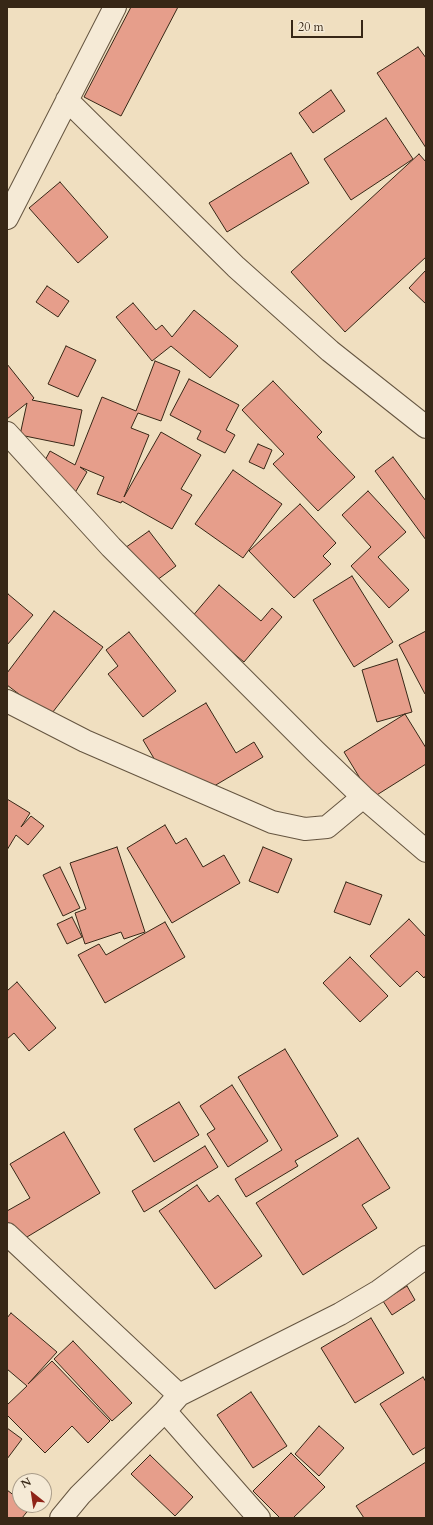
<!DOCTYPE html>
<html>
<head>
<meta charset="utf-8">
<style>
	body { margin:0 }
	#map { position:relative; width:433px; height:1525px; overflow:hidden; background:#f0dfc0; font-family:Cardo,serif }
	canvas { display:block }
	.frame { position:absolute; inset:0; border:8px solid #372716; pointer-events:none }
	.north { position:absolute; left:12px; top:1473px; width:40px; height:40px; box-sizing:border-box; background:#f5ead6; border:1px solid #a99c89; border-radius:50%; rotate:330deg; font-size:11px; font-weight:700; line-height:16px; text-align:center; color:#372716 }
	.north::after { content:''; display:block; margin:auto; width:14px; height:18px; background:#8f2418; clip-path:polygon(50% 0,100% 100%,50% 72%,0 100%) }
	.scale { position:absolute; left:291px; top:20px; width:72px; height:18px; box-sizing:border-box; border:2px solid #372716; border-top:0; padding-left:5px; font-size:12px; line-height:14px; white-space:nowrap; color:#372716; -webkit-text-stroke:3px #f5ead6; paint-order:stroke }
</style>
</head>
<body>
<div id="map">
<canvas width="433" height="1525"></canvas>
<div class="frame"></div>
<div class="north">N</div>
<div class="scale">20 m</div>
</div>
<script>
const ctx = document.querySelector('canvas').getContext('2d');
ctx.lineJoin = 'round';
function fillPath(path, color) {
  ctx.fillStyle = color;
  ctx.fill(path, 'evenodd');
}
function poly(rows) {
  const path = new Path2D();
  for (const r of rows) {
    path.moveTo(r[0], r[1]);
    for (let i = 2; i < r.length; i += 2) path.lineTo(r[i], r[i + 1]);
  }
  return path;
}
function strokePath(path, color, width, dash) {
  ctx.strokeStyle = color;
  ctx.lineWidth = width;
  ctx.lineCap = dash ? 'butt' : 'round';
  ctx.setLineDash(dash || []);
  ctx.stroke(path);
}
const building = poly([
	[131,7,178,7,121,116,84,97,131,7],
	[418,47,426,58,426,148,377,73,418,47],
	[331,90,345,111,313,133,299,113,331,90],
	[386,118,413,159,351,200,324,159,386,118],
	[291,153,309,183,227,232,209,203,291,153],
	[419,154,426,162,426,257,345,332,291,272,419,154],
	[60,182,108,237,78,263,29,208,60,182],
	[426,270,426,304,409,288,426,270],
	[47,286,69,301,58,317,36,302,47,286],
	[133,303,156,330,162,325,172,337,194,310,238,346,210,378,171,346,152,361,116,317,133,303],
	[66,346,96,360,78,397,48,384,66,346],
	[155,361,180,371,161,421,138,413,131,428,149,435,124,497,161,432,201,455,181,489,192,495,172,529,122,501,121,503,97,494,104,477,80,467,87,472,72,498,36,477,50,451,75,465,102,397,136,411,155,361],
	[7,364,34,398,32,400,82,410,74,446,20,435,27,403,7,419,7,364],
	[189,379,239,405,226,430,235,435,225,453,197,439,201,431,170,415,189,379],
	[273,381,322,432,317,437,355,477,318,511,273,464,284,454,242,410,273,381],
	[258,444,272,450,264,469,249,462,258,444],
	[393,457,426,501,426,540,375,471,393,457],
	[233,470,282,504,243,558,195,524,233,470],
	[368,491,406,532,378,557,409,590,389,608,351,566,371,547,342,515,368,491],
	[300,504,336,543,323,556,331,564,294,598,249,551,300,504],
	[149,531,176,566,149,586,122,550,149,531],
	[352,576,393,642,354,667,313,600,352,576],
	[219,585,261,621,272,608,282,617,244,662,191,618,219,585],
	[8,594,33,615,7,645,7,595,8,594],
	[54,611,103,647,49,717,7,685,7,673,54,611],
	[426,631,426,693,425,694,399,645,426,631],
	[129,632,176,691,143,717,108,674,118,666,106,650,129,632],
	[397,659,412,712,377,722,362,670,397,659],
	[206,703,236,753,254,742,263,757,199,795,186,772,168,782,143,740,206,703],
	[405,714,426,748,426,764,372,798,344,752,405,714],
	[7,799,30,813,21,827,31,816,44,826,28,845,16,835,7,850,7,799],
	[165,825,176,844,186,838,203,867,224,855,240,883,172,923,127,848,165,825],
	[117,847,145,932,124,939,121,932,85,944,75,913,86,909,70,863,117,847],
	[263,847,292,859,278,893,249,881,263,847],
	[60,867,80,908,63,916,43,875,60,867],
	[346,882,382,895,370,925,334,912,346,882],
	[72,917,82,937,67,944,57,924,72,917],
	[409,919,426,937,426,975,424,978,417,971,400,987,370,956,409,919],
	[165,922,185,957,105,1003,78,955,99,944,106,955,165,922],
	[350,957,388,996,360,1022,323,983,350,957],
	[17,982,56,1028,29,1051,14,1033,7,1039,7,991,17,982],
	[285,1049,338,1136,295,1161,298,1166,246,1197,235,1179,282,1150,238,1077,285,1049],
	[232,1085,268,1141,228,1167,207,1134,215,1129,200,1106,232,1085],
	[179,1102,199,1135,154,1162,134,1129,179,1102],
	[64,1132,100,1193,12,1246,7,1238,7,1211,30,1198,10,1164,64,1132],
	[358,1138,390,1188,362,1205,377,1228,303,1275,256,1203,358,1138],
	[205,1146,218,1167,144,1212,132,1191,205,1146],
	[197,1185,209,1202,218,1195,262,1256,215,1289,159,1211,197,1185],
	[407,1286,415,1300,392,1315,383,1301,407,1286],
	[11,1313,57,1352,28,1384,52,1361,110,1421,88,1443,72,1426,45,1453,7,1415,7,1405,27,1386,7,1369,7,1318,11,1313],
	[371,1318,404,1373,355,1403,321,1348,371,1318],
	[73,1341,132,1403,112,1421,54,1359,73,1341],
	[423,1377,426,1382,426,1447,413,1455,380,1404,423,1377],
	[251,1392,287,1446,253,1468,217,1415,251,1392],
	[319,1426,344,1448,319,1476,295,1454,319,1426],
	[7,1428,22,1439,7,1459,7,1428],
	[291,1453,325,1487,293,1518,280,1518,253,1491,291,1453],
	[150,1455,193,1497,175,1516,131,1474,150,1455],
	[426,1462,426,1518,364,1518,356,1506,426,1462],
	[7,1490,20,1500,20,1505,27,1505,30,1508,22,1518,7,1518,7,1490]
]);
fillPath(building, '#e69e8b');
strokePath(building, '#372716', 1);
const street = poly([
	[67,100,236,267,330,351,426,427],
	[7,218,115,7],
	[7,433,111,547,315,751,363,797,426,851],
	[7,701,85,741,272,822,305,829,327,827,363,797],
	[7,1234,179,1395],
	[165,1411,259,1518],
	[61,1518,80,1495,165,1411,179,1395,340,1314,379,1291,426,1257]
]);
strokePath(street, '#655540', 24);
strokePath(street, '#f5ead6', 22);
</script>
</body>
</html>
